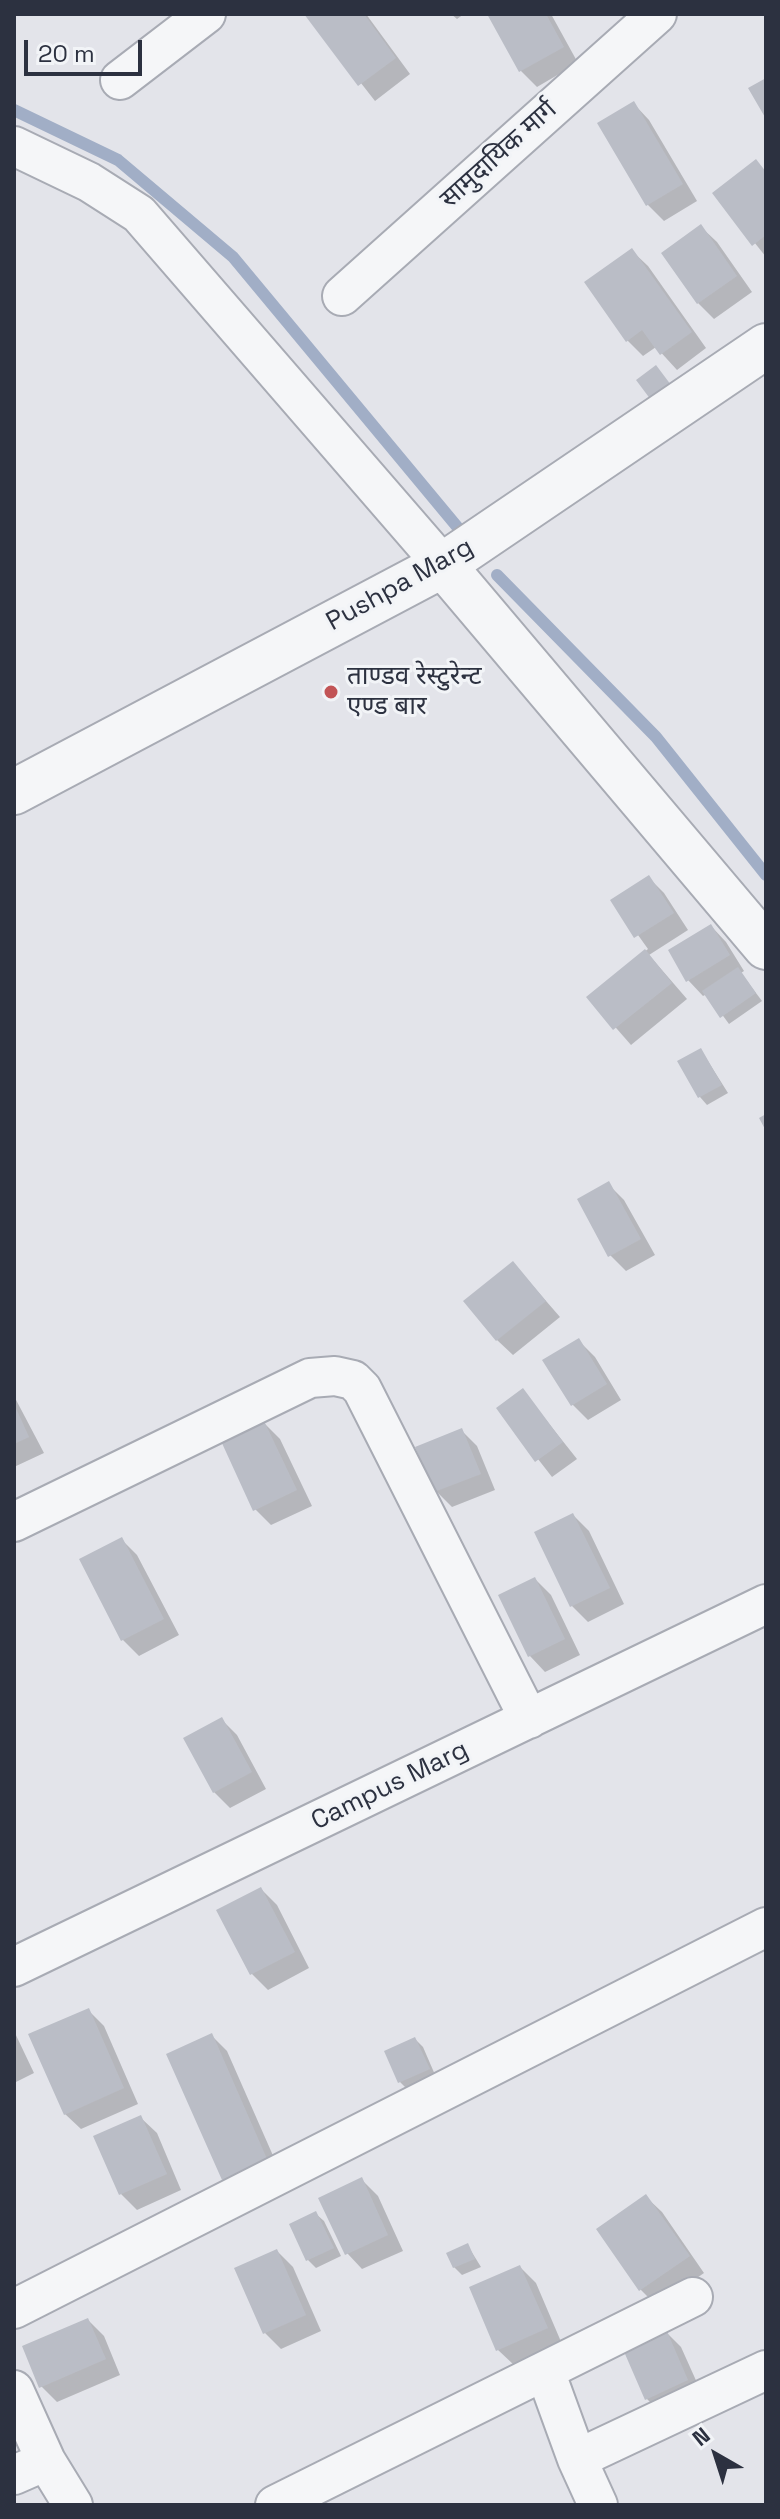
<!DOCTYPE html>
<html>
<head>
<meta charset="utf-8">
<style>
	body { margin:0 }
	#map { position:relative; width:780px; height:2519px; overflow:hidden; background:#e3e4ea; font-family:"Space Grotesk",sans-serif }
	canvas { display:block }
	.frame { position:absolute; inset:0; border:16px solid #2c3140; pointer-events:none }
	.north { position:absolute; left:676px; top:2415px; width:80px; height:80px; -webkit-text-stroke:6px #f2f4f7; paint-order:stroke; rotate:321deg; font-size:22px; font-weight:700; line-height:32px; text-align:center; color:#2c3140 }
	.north::after { content:''; display:block; margin:auto; width:28px; height:36px; background:#2c3140; clip-path:polygon(50% 0,100% 100%,50% 72%,0 100%) }
	.scale { position:absolute; left:24px; top:40px; width:118px; height:36px; box-sizing:border-box; border:4px solid #2c3140; border-top:0; padding-left:10px; font-size:24px; line-height:28px; white-space:nowrap; color:#2c3140; -webkit-text-stroke:6px #f2f4f7; paint-order:stroke }
</style>
</head>
<body>
<div id="map">
<canvas width="780" height="2519"></canvas>
<div class="frame"></div>
<div class="north">N</div>
<div class="scale">20 m</div>
</div>
<script>
const ctx = document.querySelector('canvas').getContext('2d');
ctx.lineJoin = 'round';
function fillPath(path, color) {
  ctx.fillStyle = color;
  ctx.fill(path, 'evenodd');
}
function poly(rows) {
  const path = new Path2D();
  for (const r of rows) {
    path.moveTo(r[0], r[1]);
    for (let i = 2; i < r.length; i += 2) path.lineTo(r[i], r[i + 1]);
  }
  return path;
}
function strokePath(path, color, width, dash) {
  ctx.strokeStyle = color;
  ctx.lineWidth = width;
  ctx.lineCap = dash ? 'butt' : 'round';
  ctx.setLineDash(dash || []);
  ctx.stroke(path);
}
function drawText(font, color, halo, rows, align = 'center') {
  ctx.font = font + ' "Space Grotesk","Noto Sans Devanagari",sans-serif';
  ctx.lineWidth = 6;
  ctx.setLineDash([]);
  ctx.textBaseline = 'middle';
  ctx.strokeStyle = halo;
  ctx.fillStyle = color;
  for (const [text, x, y, turn = 0] of rows) {
    ctx.save();
    ctx.translate(x, y);
    ctx.rotate((+turn || 0) * Math.PI / 180);
    ctx.textAlign = isNaN(turn) ? turn : align;
    if (halo) ctx.strokeText(text, 0, 0);
    ctx.fillText(text, 0, 0);
    ctx.restore();
  }
}
fillPath(poly([
	[307,14,366,14,410,74,375,101],
	[451,14,464,14,457,19],
	[489,14,551,14,578,63,537,87,521,71],
	[634,104,649,120,697,201,664,221,648,205,600,124],
	[756,161,766,172,766,257,715,193],
	[701,227,717,242,752,292,714,319,698,303],
	[632,251,648,266,706,348,677,370,656,347,643,356,627,340],
	[648,877,664,893,688,930,649,955,687,999,631,1045,589,997,648,949,613,900],
	[711,926,726,942,744,971,741,973,762,1001,729,1024,707,994,703,996,688,980],
	[701,1050,728,1093,707,1105,700,1097],
	[608,1184,624,1200,655,1255,626,1271,610,1255],
	[513,1263,560,1317,513,1355,497,1340],
	[579,1341,595,1357,621,1400,588,1420,572,1404],
	[523,1391,577,1459,552,1477,499,1409],
	[14,1396,44,1453,14,1467],
	[264,1423,280,1439,312,1506,271,1525,255,1509],
	[461,1430,477,1446,495,1490,452,1507,436,1491,418,1448],
	[573,1515,589,1531,624,1604,588,1622,572,1606],
	[121,1539,137,1555,179,1635,139,1656,123,1640],
	[535,1579,551,1595,580,1655,545,1672,530,1656],
	[221,1719,237,1735,266,1789,230,1808,214,1792],
	[261,1889,277,1905,309,1968,268,1990,252,1974,219,1911],
	[88,2010,104,2026,138,2104,81,2129,65,2114],
	[14,2031,34,2073,14,2083],
	[211,2035,227,2051,282,2176,239,2195,223,2179],
	[415,2039,423,2047,436,2077,408,2090,400,2082,387,2052],
	[141,2118,157,2133,181,2190,137,2210,121,2194],
	[362,2180,378,2196,403,2251,362,2269,347,2253],
	[646,2197,662,2212,704,2273,657,2306,641,2290,599,2229],
	[316,2214,324,2221,341,2256,316,2268,308,2260,292,2225],
	[468,2246,481,2267,462,2275,454,2267],
	[277,2251,293,2267,321,2331,281,2349,265,2333],
	[520,2267,536,2283,562,2344,514,2365,498,2350],
	[88,2320,104,2336,120,2375,57,2402,41,2386],
	[665,2331,681,2347,703,2396,662,2414,646,2398]
]), '#0003');
strokePath(poly([
	[14,110,118,160,233,257,459,529],
	[497,575,656,737,766,875]
]), '#a1aec6', 12);
fillPath(poly([
	[304,14,364,14,396,58,358,86],
	[487,14,546,14,564,47,519,72],
	[766,78,766,119,748,88],
	[634,101,683,184,646,206,597,123],
	[756,159,766,172,766,235,752,246,712,193],
	[701,224,737,276,697,304,661,253],
	[632,248,692,332,660,355,642,330,626,342,584,282],
	[656,365,671,385,651,400,636,380],
	[649,875,674,913,634,938,610,900],
	[711,924,730,955,686,982,668,950],
	[645,949,672,983,613,1030,586,997],
	[738,967,756,993,720,1018,702,991],
	[701,1048,722,1085,698,1098,677,1061],
	[766,1114,766,1131,759,1118],
	[609,1181,641,1239,608,1257,577,1199],
	[513,1261,546,1301,496,1341,463,1301],
	[579,1338,607,1384,571,1406,542,1360],
	[523,1388,563,1442,535,1462,496,1408],
	[14,1404,29,1437,14,1444],
	[264,1421,297,1490,253,1511,221,1441],
	[462,1428,481,1474,434,1492,415,1447],
	[573,1513,610,1588,570,1607,534,1532],
	[122,1537,164,1619,121,1641,79,1559],
	[535,1577,565,1639,528,1657,498,1595],
	[222,1717,252,1772,213,1793,183,1738],
	[261,1887,295,1952,250,1975,216,1910],
	[89,2008,124,2088,64,2115,28,2034],
	[212,2033,267,2159,222,2180,166,2054],
	[415,2037,430,2069,398,2083,384,2051],
	[141,2115,167,2174,119,2195,93,2136],
	[362,2177,388,2235,345,2255,318,2198],
	[646,2194,690,2256,639,2291,596,2229],
	[316,2211,334,2248,306,2261,289,2224],
	[468,2243,475,2259,453,2268,446,2253],
	[277,2249,306,2315,263,2334,234,2268],
	[520,2265,548,2328,496,2351,469,2287],
	[88,2318,106,2359,39,2388,22,2346],
	[666,2329,688,2380,645,2400,622,2347]
]), '#babdc6');
const minor = poly([
	[120,80,206,14],
	[14,146,89,182,139,214,443,565],
	[342,296,657,14],
	[14,1522,310,1378,335,1376,353,1380,362,1389,529,1719],
	[14,1967,766,1604],
	[14,2309,766,1927],
	[545,2371,577,2459,598,2505],
	[14,2390,46,2461,73,2505],
	[577,2459,766,2370],
	[14,2475,46,2461],
	[275,2505,693,2297]
]);
const tertiary = poly([
	[443,565,766,947],
	[14,792,443,565,766,346]
]);
strokePath(minor, '#a8abb4', 42);
strokePath(tertiary, '#a8abb4', 48);
strokePath(minor, '#f5f6f8', 38);
strokePath(tertiary, '#f5f6f8', 44);
for (const [x, y, r, color] of [
	[331,692,8,"#c25456"]
]) {
  const dot = new Path2D();
  dot.arc(x, y, r, 0, 2 * Math.PI);
  ctx.fillStyle = color;
  ctx.fill(dot);
  strokePath(dot, '#f2f4f7', 3);
}
drawText('26px', '#2c3140', '#f2f4f7', [
	["सामुदायिक मार्ग",499,155,-42],
	["Pushpa Marg",400,585,-29],
	["Campus Marg",390,1786,-26]
]);
drawText('26px', '#2c3140', '#f2f4f7', [
	["ताण्डव रेस्टुरेन्ट",347,677],
	["एण्ड बार",347,707]
], 'left');
</script>
</body>
</html>
